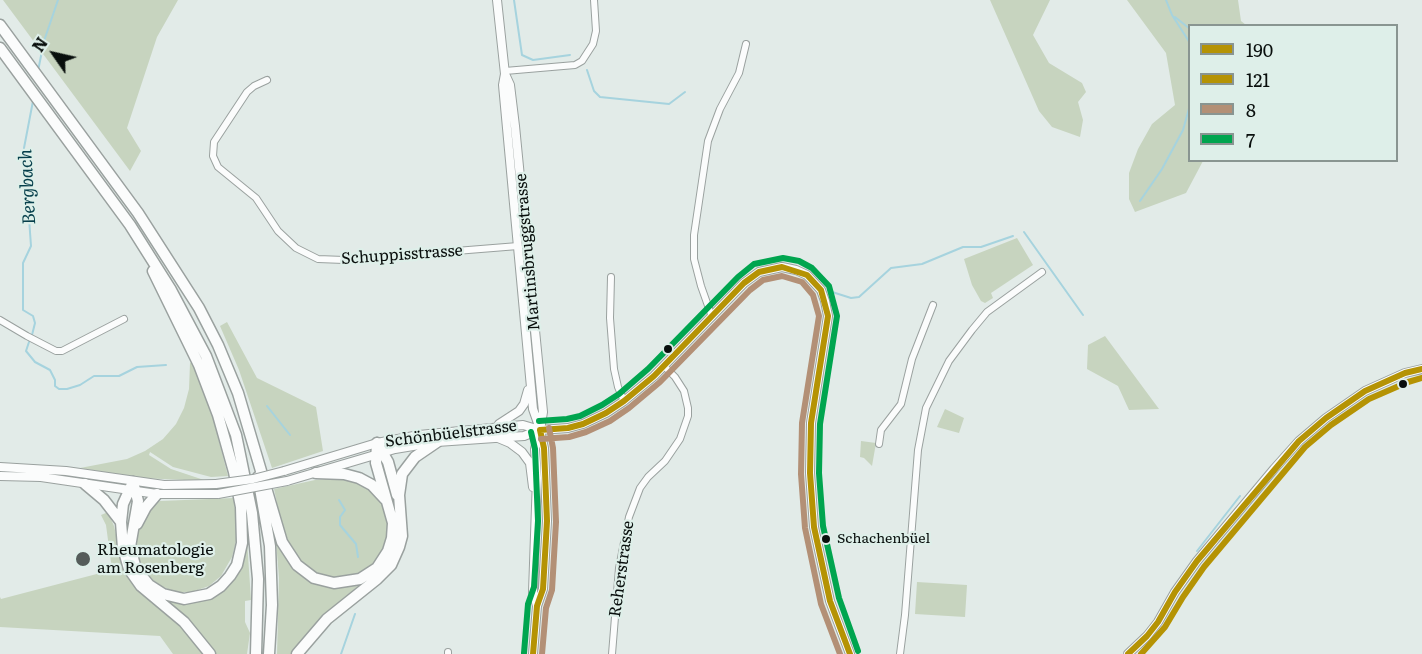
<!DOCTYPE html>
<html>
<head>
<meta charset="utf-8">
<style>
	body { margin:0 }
	#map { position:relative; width:1422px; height:654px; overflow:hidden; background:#e2ebe8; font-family:Literata,serif }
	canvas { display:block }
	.legend { position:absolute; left:1188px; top:24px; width:210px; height:138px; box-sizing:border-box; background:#deefe9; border:2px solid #899591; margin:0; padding:8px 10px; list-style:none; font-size:18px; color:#090f0d }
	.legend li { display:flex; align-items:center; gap:12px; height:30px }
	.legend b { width:30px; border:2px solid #899591 }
	.north { position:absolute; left:24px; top:24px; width:60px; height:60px; -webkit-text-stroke:4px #deefe9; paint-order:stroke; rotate:304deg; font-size:16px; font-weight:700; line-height:24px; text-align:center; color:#090f0d }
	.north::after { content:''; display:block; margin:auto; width:21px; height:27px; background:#090f0d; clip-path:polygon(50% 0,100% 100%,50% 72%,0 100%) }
</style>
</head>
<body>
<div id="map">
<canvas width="1422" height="654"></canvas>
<ul class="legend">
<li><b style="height:8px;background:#b59304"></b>190</li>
<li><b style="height:8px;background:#b59304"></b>121</li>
<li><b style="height:8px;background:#b39076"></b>8</li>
<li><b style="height:8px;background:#00a54f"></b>7</li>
</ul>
<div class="north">N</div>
</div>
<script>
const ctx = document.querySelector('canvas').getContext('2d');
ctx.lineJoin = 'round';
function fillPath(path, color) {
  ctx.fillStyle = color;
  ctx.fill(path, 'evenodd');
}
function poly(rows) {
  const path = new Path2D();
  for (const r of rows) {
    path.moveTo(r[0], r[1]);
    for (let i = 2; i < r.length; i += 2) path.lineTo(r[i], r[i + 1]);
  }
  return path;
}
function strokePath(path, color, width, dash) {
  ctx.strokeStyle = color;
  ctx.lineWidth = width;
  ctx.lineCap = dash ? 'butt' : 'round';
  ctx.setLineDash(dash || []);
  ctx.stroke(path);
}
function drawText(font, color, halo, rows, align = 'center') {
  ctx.font = font + ' Literata,serif';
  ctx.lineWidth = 4.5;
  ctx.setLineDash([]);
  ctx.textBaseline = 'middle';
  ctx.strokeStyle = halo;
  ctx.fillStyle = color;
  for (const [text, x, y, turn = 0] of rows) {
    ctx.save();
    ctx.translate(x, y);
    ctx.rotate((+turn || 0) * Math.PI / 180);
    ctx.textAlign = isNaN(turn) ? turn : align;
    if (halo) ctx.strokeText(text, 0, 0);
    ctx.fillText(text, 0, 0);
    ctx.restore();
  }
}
fillPath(poly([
	[3,0,178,0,157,37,127,128,141,151,130,171],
	[990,0,1050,0,1033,35,1049,63,1082,83,1086,92,1078,102,1083,120,1080,137,1052,127,1039,111],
	[1127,0,1238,0,1241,21,1246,25,1190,26,1190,160,1203,161,1186,193,1135,212,1129,199,1129,173,1138,149,1152,124,1175,105,1166,53],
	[1017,238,1033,265,991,293,993,298,985,303,981,301,972,285,964,259],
	[227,322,257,378,316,407,323,451,272,468,239,370,220,326],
	[1105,336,1159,409,1129,410,1118,386,1087,369,1088,345],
	[192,362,211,411,228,476,211,477,173,467,150,452,149,455,171,469,207,481,140,478,80,468,127,459,145,451,163,439,176,424,184,408,189,389,190,363],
	[945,409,964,418,959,433,937,427],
	[861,441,876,443,872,466,864,458,860,457],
	[337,478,353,481,368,489,381,501,388,521,387,541,379,557,367,570,352,577,332,579,315,573,300,561,289,543,281,522,274,489,315,480],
	[234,498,237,537,232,557,221,576,209,586,192,592,175,592,159,585,147,575,139,563,136,550,137,536,143,518,151,505,160,501],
	[108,512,114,526,125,572,136,588,186,630,204,654,173,654,160,636,0,627,0,597,1,599,112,570,106,525,101,515],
	[246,525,251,600,245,601,245,622,250,633,247,654,212,654,153,591,190,600,231,576],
	[276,541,315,582,374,574,294,654,277,654,279,578],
	[917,582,967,585,965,617,915,614]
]), '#c7d4bf');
strokePath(poly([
	[514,0,522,55,533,60,570,55],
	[1166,0,1172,15,1190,43],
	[1175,17,1190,29],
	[587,70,594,91,600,97,669,104,685,92],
	[38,71,44,41,58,0],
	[1140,201,1162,169,1183,130,1190,105],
	[1024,232,1083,315],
	[829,291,851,298,859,297,891,268,922,264,963,247,981,247,1013,236],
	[32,335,35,323,33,316,23,310,23,263,31,246,24,148,33,101],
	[29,342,26,351,35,362,50,370,55,380,55,386,59,389,67,389,80,385,94,376,119,376,137,367,166,365],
	[267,406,290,435],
	[339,500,345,510,340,517,340,525,356,544,358,557],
	[1197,551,1240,496],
	[341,654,355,614]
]), '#a6d3de', 2);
const minor = poly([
	[505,71,575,65,582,61,593,44,596,31,594,0],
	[267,80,254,86,247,92,214,142,213,156,218,167,256,198,278,231,296,248,318,259,344,260,518,246],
	[611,277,610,318,614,369,618,387,624,401],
	[712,317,701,286,694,259,694,235,708,141,720,109,739,73,746,44],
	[0,320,27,336,56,351,62,351,124,319],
	[879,444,881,430,901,404,912,359,933,305],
	[448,652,448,654],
	[612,654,619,568,629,517,640,488,648,477,665,461,680,439,688,416,688,408,684,391,675,377,664,366],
	[900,654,905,615,918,450,926,408,949,361,972,330,987,312,1042,272]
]);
const tertiary = poly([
	[540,430,568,428,583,424,606,413,624,401,654,376,744,283,759,272,782,267,796,270,807,275,821,290,825,301,828,316,811,423,810,473,814,527,830,601,850,654],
	[498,438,510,443,522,452,530,463,533,487],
	[537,606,533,592,537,478,535,449,539,431],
	[533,654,537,606,543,589,547,521,544,448,540,430],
	[1128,654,1147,636,1158,622,1175,592,1197,561,1274,469,1299,441,1326,418,1365,391,1405,373,1422,369]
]);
const secondary = poly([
	[497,0,505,74,510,85,515,126,543,412,540,430],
	[505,74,503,85,533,409,540,429],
	[499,424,519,411,524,404,528,390],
	[0,467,66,471,164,485,216,484],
	[284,471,377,443,419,435,523,425,540,430],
	[0,476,41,477,157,494,218,494],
	[287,481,395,449,437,442,524,436,539,430]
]);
const motorway = poly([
	[0,25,138,213,199,308,218,345,238,393,282,542,297,565,314,578,334,583,360,579,377,568,388,551,392,538,393,523,376,463,377,443],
	[0,48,130,225,171,290,206,356,236,435,252,513,258,579,256,654],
	[377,443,388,462,397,495],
	[316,473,344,474,359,478,372,485,385,499],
	[258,477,270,546,272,605,269,654],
	[133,482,138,501,130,547,136,569,149,585,163,594,184,599,209,594,221,586,230,576,237,565,242,543,241,507,234,472,218,415,199,365,153,271],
	[133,482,123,504,121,522,123,548,129,569,141,586,184,622,210,654],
	[85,484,104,500,121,522],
	[137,524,146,507,157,494],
	[297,654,327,619,377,579,391,565,399,547,402,536,399,495,402,474,415,457,437,442]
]);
strokePath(minor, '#9aa19f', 8);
strokePath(tertiary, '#9aa19f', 10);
strokePath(secondary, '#9aa19f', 10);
strokePath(motorway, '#9aa19f', 13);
strokePath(minor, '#fbfcfc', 6);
strokePath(tertiary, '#fbfcfc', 8);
strokePath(secondary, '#fbfcfc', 8);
strokePath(motorway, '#fbfcfc', 10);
const secondaryBridge = poly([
	[216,484,253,479,284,471],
	[218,494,287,481]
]);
strokePath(secondaryBridge, '#9aa19f', 10, []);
strokePath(secondaryBridge, '#fbfcfc', 8);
strokePath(poly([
	[540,430,568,428,583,424,606,413,624,401,654,376,744,283,759,272,782,267,807,275,821,290,828,316,811,423,810,473,814,527,830,601,850,654],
	[533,654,537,606,543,589,547,521,544,448,540,430],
	[1128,654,1147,636,1158,622,1175,592,1197,561,1299,441,1326,418,1365,391,1405,373,1422,369]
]), '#b59304', 6);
strokePath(poly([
	[1141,654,1165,627,1183,597,1204,567,1305,447,1331,425,1369,399,1408,382,1422,378]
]), '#b59304', 6);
strokePath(poly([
	[541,439,569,437,586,432,610,421,629,408,660,382,750,290,763,280,782,276,802,282,813,295,819,316,802,423,801,474,805,528,821,604,840,654],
	[542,654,546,608,552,590,556,522,553,448,549,428]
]), '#b39076', 6);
strokePath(poly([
	[539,421,567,419,580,416,602,405,619,394,648,369,738,277,754,264,783,258,799,261,812,268,829,286,837,316,820,424,819,473,823,526,839,598,858,651],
	[524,653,528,604,534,587,538,521,535,449,531,432]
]), '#00a54f', 6);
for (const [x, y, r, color] of [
	[668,349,5,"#090f0d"],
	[1403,384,5,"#090f0d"],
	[826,539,5,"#090f0d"],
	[83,559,8,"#555c5a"]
]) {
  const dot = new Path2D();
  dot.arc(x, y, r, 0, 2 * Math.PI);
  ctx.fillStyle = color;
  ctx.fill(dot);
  strokePath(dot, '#deefe9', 2);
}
drawText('14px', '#090f0d', '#deefe9', [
	["Schachenbüel",837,539]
], 'left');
drawText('16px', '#090f0d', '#deefe9', [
	["Martinsbruggstrasse",528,252,-95],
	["Schuppisstrasse",402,255,-4],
	["Schönbüelstrasse",451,434,-7],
	["Reherstrasse",622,569,-82]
]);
drawText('16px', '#090f0d', '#deefe9', [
	["Rheumatologie",97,550],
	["am Rosenberg",97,568]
], 'left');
drawText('italic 18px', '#063f4b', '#deefe9', [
	["Bergbach",28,187,-93]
]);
</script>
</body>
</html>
